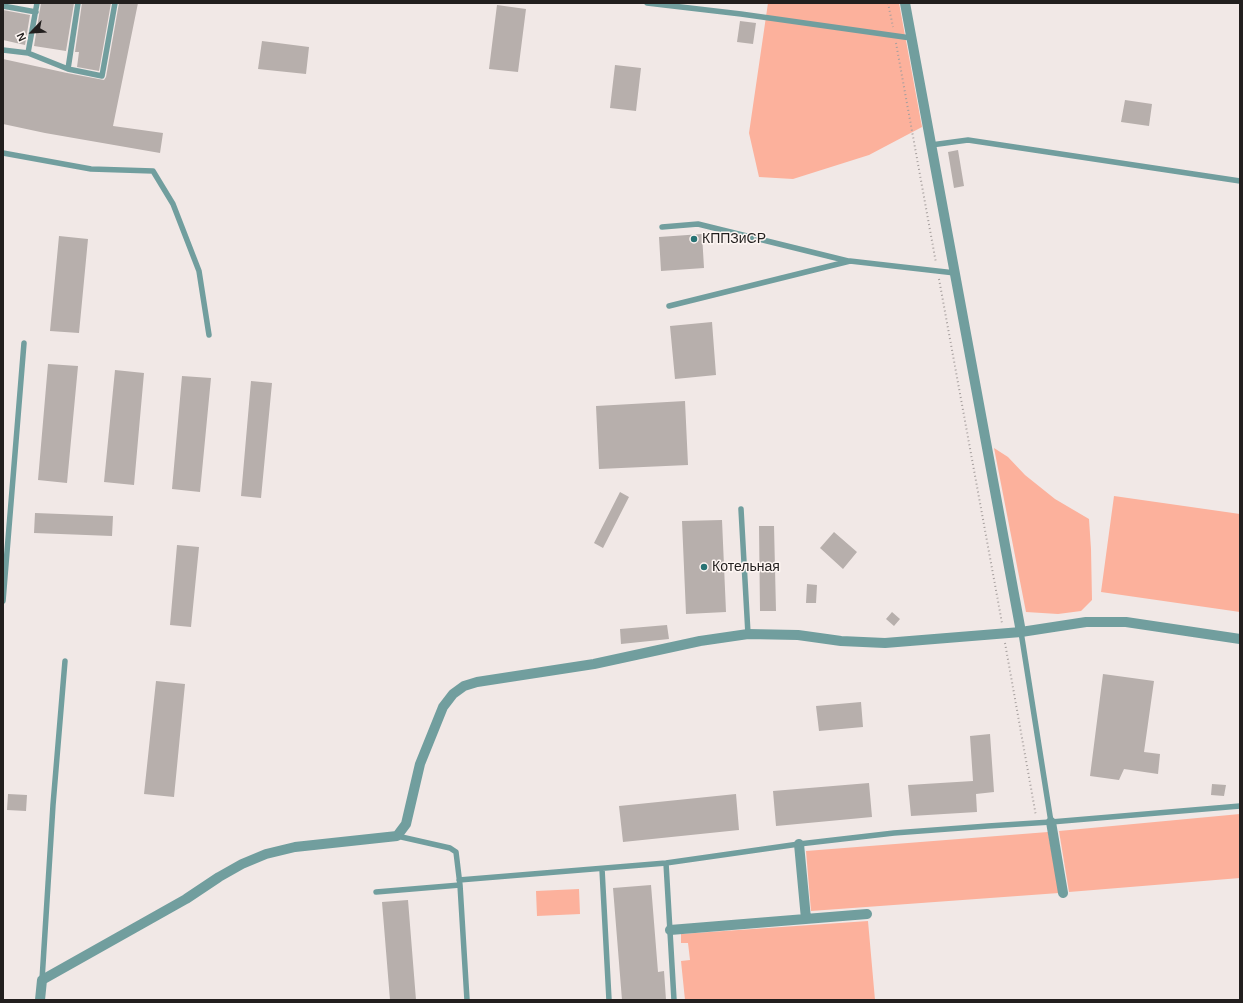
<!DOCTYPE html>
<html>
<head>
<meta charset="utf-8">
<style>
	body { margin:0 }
	#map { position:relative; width:1243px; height:1003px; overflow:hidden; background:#f1e8e6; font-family:Arial,sans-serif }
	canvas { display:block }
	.frame { position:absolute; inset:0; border:4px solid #221f1e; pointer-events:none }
	.north { position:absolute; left:12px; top:12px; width:40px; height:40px; -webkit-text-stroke:3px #fef6f3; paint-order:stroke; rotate:245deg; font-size:11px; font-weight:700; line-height:16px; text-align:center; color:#221f1e }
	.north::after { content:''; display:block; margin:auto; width:14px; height:18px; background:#221f1e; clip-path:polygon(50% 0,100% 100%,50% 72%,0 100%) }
</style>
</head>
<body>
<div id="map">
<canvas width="1243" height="1003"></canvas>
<div class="frame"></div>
<div class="north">N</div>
</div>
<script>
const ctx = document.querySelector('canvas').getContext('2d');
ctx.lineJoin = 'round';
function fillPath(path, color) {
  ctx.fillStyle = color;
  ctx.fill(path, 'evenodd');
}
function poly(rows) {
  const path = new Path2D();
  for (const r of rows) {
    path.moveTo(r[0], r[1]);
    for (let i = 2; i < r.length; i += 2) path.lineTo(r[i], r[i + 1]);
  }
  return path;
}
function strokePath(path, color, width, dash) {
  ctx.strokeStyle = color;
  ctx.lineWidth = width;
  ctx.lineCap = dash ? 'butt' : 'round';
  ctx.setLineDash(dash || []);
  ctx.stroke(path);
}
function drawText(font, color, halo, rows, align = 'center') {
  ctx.font = font + ' Arial,sans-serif';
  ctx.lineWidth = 3;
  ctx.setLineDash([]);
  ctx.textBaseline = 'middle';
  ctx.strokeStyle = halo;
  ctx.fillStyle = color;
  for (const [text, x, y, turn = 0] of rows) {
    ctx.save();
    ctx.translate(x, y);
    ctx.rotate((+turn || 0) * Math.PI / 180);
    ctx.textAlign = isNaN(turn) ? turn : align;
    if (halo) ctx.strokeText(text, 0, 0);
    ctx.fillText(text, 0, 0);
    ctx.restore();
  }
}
fillPath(poly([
	[768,3,899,3,922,127,869,155,793,179,759,177,749,133],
	[994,448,1008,457,1025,475,1055,499,1089,519,1091,549,1092,600,1081,611,1058,614,1026,612],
	[1114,496,1240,514,1240,612,1101,592],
	[1240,814,1240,878,1069,892,1059,831],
	[1048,832,1059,893,811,911,806,851],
	[579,889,580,914,537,916,536,891],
	[868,921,875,1000,685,1000,681,961,690,960,688,943,681,943,681,934]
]), '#fcb19c');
fillPath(poly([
	[41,3,74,3,66,51,34,46],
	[82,3,111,3,99,71,77,67,79,52,75,52],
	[119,3,138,3,113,126,163,133,160,153,45,133,3,124,3,59,67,73,104,80,106,77],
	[497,5,526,9,518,72,489,69],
	[3,10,30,15,25,45,3,40],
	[740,21,756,23,753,44,737,42],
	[262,41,309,47,306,74,258,69],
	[615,65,641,68,636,111,610,108],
	[1125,100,1152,104,1149,126,1121,122],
	[958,150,964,186,954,188,948,152],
	[702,234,704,268,661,271,659,237],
	[59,236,88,239,79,333,50,331],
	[712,322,716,375,675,379,670,326],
	[48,364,78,366,67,483,38,480],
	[115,370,144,373,134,485,104,482],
	[182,376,211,378,200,492,172,489],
	[251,381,272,383,261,498,241,496],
	[685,401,688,465,599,469,596,406],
	[620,492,629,497,603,548,594,543],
	[35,513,113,516,112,536,34,533],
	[722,520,726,612,686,614,682,521],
	[759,526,774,526,776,611,760,611],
	[834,532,857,552,843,569,820,548],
	[177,545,199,547,191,627,170,625],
	[807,584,817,585,816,603,806,603],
	[892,612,900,619,894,626,886,619],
	[667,625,669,639,621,644,620,629],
	[1103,674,1154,681,1144,752,1160,754,1158,774,1124,769,1119,780,1090,776],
	[156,681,185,684,174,797,144,794],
	[861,702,863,727,819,731,816,706],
	[990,734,994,792,976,794,977,812,911,816,908,785,973,781,970,736],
	[869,783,872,817,776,826,773,791],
	[1212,784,1226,785,1224,796,1211,795],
	[8,794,27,795,26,811,7,810],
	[736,794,739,830,623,842,619,806],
	[651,885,658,972,664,971,666,1000,622,1000,613,888],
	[408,900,416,1000,390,1000,382,902]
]), '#b7afac');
strokePath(poly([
	[888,3,893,27],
	[896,43,936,263],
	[939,279,1002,623],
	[1005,643,1036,816]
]), '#a59e9d', 2, [1, 3]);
strokePath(poly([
	[647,3,741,14,911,38],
	[3,6,36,12],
	[3,50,28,53,68,69,102,76,115,3],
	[28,53,37,3],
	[68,69,78,3],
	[931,145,968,140,1240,181],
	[3,153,91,169,153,171,173,204,199,271,209,335],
	[662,227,698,224,848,261],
	[669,306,850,261,955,273],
	[741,509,748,634],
	[3,601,24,343],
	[1021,632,1051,822],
	[397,836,450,848,456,852,460,885,467,1000],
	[666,863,674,1000],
	[602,869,609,1000],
	[459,880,666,863,799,844,894,833,988,826,1051,822,1240,806],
	[376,892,460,885],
	[42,980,53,805,65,661]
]), '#719e9e', 5.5);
strokePath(poly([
	[905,3,1021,632],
	[1051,822,1063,893],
	[799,844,806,919],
	[670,930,867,914],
	[40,1000,42,980,186,899,219,877,242,864,266,854,295,847,397,836,406,824,420,764,443,707,453,694,464,686,477,682,594,664,700,641,748,634,798,635,841,641,885,643,1021,632,1086,622,1126,622,1240,639]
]), '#719e9e', 10);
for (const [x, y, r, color] of [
	[694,239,4,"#287374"],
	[704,567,4,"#287374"]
]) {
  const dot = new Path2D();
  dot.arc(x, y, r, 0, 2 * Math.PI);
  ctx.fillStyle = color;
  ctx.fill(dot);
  strokePath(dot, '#fef6f3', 1.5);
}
drawText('14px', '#221f1e', '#fef6f3', [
	["КППЗиСР",702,239],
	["Котельная",712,567]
], 'left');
</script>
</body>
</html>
